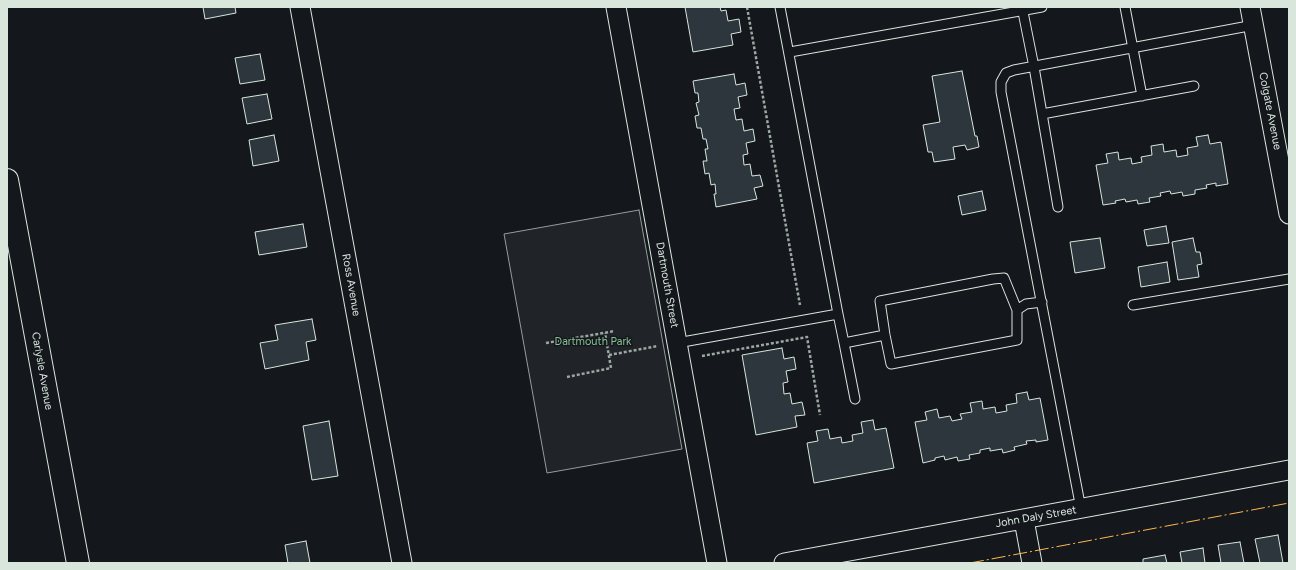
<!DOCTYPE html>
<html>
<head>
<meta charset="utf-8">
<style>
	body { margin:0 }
	#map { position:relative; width:1296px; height:570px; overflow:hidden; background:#14181c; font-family:Figtree,sans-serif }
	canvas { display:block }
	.frame { position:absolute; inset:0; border:8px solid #d8e6dc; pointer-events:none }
</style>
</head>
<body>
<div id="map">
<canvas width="1296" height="570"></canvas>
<div class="frame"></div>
</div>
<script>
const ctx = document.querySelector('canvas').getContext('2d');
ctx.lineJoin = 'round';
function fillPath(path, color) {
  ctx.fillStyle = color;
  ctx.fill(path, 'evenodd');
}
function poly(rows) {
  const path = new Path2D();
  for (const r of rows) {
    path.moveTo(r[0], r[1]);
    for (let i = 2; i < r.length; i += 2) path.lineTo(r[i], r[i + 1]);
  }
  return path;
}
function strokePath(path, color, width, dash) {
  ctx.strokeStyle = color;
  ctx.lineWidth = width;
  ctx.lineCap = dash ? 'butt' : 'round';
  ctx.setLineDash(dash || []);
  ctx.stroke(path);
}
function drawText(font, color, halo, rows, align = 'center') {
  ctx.font = font + ' Figtree,sans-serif';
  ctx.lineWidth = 3;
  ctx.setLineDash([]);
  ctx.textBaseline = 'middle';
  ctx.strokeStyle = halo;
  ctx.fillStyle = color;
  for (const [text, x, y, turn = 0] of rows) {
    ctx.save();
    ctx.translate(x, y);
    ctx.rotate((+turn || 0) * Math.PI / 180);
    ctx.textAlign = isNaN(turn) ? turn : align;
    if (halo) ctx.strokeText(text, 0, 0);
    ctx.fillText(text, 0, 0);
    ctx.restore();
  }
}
const green = poly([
	[639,210,682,449,547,473,504,234,639,210]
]);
fillPath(green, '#202428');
strokePath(green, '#939e99', 1);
const building = poly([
	[203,7,235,7,236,13,205,19,203,7],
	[685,7,720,7,721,11,726,10,728,21,739,19,741,32,731,34,733,45,693,52,685,7],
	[260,54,265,80,240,84,235,58,260,54],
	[962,71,975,136,977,136,979,147,967,150,965,145,953,147,955,159,934,162,932,152,928,152,923,125,940,122,932,76,962,71],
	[734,74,736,85,745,83,747,95,738,97,740,108,734,109,736,120,742,119,744,131,753,129,755,141,746,143,748,154,743,155,744,165,750,164,752,176,760,175,763,186,754,188,757,199,716,207,714,194,716,194,715,184,711,185,709,173,705,174,703,161,707,161,705,149,708,149,706,139,703,139,701,128,697,128,695,116,699,115,696,103,699,102,698,93,695,93,693,81,734,74],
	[267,94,272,119,247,124,242,98,267,94],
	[274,135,279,161,253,166,249,140,274,135],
	[1208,135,1210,144,1221,142,1228,184,1216,186,1216,183,1206,185,1207,188,1195,190,1195,194,1183,196,1182,192,1171,194,1170,191,1160,193,1161,196,1149,198,1150,202,1138,204,1137,200,1126,202,1125,199,1115,201,1116,203,1103,205,1096,165,1108,163,1106,154,1118,152,1119,160,1131,158,1132,164,1142,162,1141,157,1152,155,1151,146,1163,144,1164,152,1176,150,1177,157,1188,155,1187,148,1198,146,1196,137,1208,135],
	[982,191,986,210,962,215,958,196,982,191],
	[303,224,307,247,259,255,255,232,303,224],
	[1166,226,1169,243,1147,246,1144,230,1166,226],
	[1100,238,1105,268,1075,273,1070,242,1100,238],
	[1193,238,1196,252,1200,252,1202,264,1197,265,1199,277,1178,280,1172,242,1193,238],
	[1167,262,1170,282,1141,287,1138,267,1167,262],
	[312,319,316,340,306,342,309,360,265,369,260,343,278,340,275,325,312,319],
	[782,348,784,359,794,357,796,369,786,371,788,382,783,383,784,394,790,393,792,404,802,402,805,415,795,416,797,427,756,435,742,355,782,348],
	[1027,392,1029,400,1040,398,1048,440,1036,442,1036,440,1026,441,1027,444,1014,447,1015,450,1003,453,1002,449,990,451,990,448,980,450,980,453,969,455,970,459,958,461,957,457,945,460,944,456,935,458,935,460,923,463,915,422,927,420,925,412,937,409,939,418,950,416,952,421,962,419,960,414,972,412,970,403,982,401,983,409,995,407,996,413,1007,411,1006,405,1017,403,1016,394,1027,392],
	[873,420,875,430,886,428,894,468,814,483,807,443,818,441,816,431,828,429,830,439,841,437,842,443,853,441,852,435,863,433,861,422,873,420],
	[329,421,338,476,312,480,303,426,329,421],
	[1278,535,1283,563,1260,563,1255,539,1278,535],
	[306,541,310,563,288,563,285,545,306,541],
	[1240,542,1244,563,1221,563,1218,545,1240,542],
	[1203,548,1205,563,1182,563,1180,552,1203,548],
	[1165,555,1167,563,1143,563,1143,559,1165,555]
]);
fillPath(building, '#2c363c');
strokePath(building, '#d8e6dc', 1);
const lane = poly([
	[1022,7,1034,67,1058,207],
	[1125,7,1142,96],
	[790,52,1042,7],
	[1042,114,1194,86],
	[1133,305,1289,279],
	[1017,310,1004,278,993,279,880,301,885,335,891,364,1017,340,1017,310,1026,304,1042,302],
	[838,314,844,343,885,335],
	[677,343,838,314,780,7],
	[844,343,855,399],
	[1081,509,1001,92,1001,82,1006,73,1014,70,1254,25]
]);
const street = poly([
	[300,7,402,563],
	[616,7,717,563],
	[1250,7,1289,214],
	[1024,520,1032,563],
	[784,563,1289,470]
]);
const secondary = poly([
	[7,180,78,563]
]);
strokePath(lane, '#d8e6dc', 11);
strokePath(street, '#d8e6dc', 21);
strokePath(secondary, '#d8e6dc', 24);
strokePath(poly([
	[747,7,800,305],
	[546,343,615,331],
	[609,355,658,346],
	[702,356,807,337,820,415],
	[567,377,611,368,605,333]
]), '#9da8a2', 2.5, [3, 2]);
strokePath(lane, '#14181c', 9);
strokePath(street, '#14181c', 19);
strokePath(secondary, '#14181c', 22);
strokePath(poly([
	[970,563,1289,503]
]), '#ffb74d', 1, [14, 3, 2, 3]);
drawText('11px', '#d8e6dc', '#14181c', [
	["Colgate Avenue",1270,111,79],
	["Ross Avenue",351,285,80],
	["Dartmouth Street",667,285,80],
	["Carlysle Avenue",42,371,80],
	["John Daly Street",1036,517,-10]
]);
drawText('11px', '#8ac095', '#14181c', [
	["Dartmouth Park",593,342]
]);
</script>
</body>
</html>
